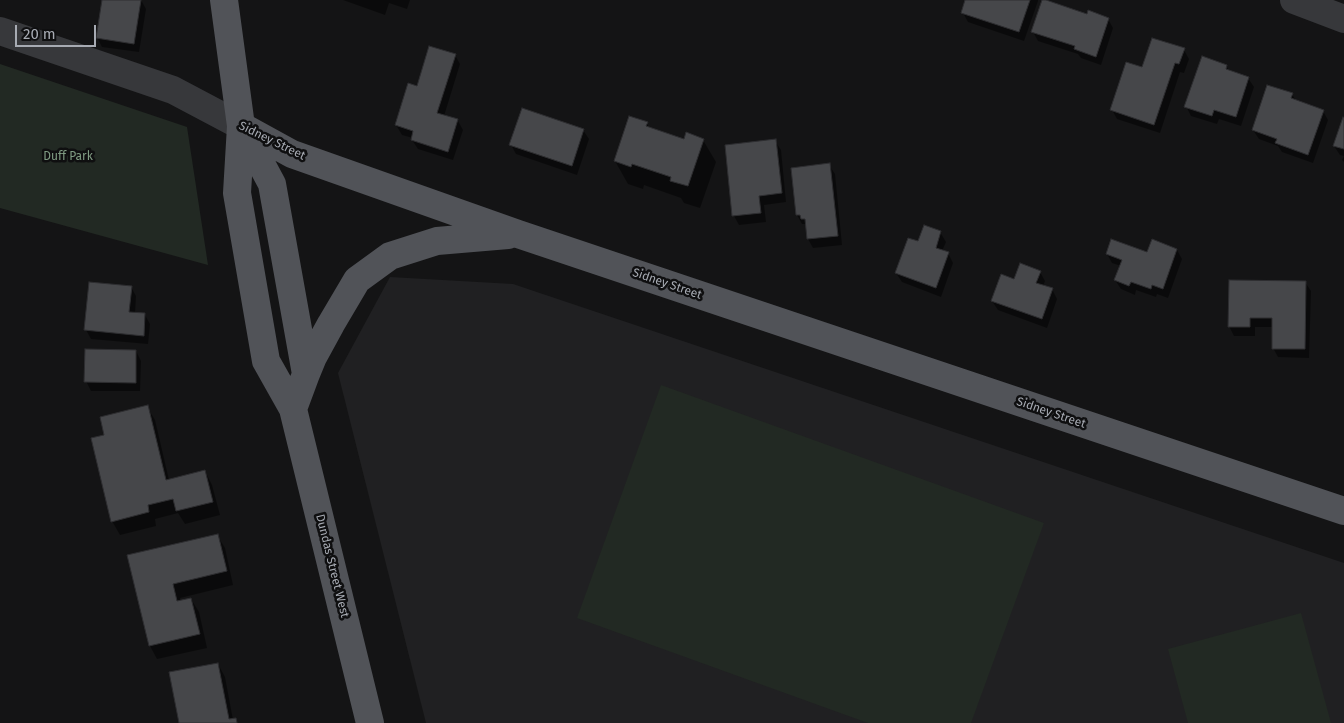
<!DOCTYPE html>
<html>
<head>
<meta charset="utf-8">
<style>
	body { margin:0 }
	#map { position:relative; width:1344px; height:723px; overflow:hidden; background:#141415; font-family:"Fira Sans",sans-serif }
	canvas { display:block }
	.scale { position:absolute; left:15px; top:25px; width:81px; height:22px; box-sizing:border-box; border:2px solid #a7abb3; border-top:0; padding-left:6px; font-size:15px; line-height:18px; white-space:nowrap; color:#a7abb3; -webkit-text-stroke:4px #0f0f10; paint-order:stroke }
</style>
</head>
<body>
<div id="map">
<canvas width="1344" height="723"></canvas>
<div class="scale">20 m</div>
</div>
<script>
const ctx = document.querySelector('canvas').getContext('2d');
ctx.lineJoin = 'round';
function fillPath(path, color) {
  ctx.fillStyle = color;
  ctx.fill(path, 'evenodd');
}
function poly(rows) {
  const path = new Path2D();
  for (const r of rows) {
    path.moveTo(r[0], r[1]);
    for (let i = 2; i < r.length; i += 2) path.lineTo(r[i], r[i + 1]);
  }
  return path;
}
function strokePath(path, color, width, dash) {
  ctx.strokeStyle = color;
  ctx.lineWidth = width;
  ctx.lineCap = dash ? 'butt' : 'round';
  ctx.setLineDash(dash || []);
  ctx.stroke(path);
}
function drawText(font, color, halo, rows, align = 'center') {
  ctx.font = font + ' "Fira Sans",sans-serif';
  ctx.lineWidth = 5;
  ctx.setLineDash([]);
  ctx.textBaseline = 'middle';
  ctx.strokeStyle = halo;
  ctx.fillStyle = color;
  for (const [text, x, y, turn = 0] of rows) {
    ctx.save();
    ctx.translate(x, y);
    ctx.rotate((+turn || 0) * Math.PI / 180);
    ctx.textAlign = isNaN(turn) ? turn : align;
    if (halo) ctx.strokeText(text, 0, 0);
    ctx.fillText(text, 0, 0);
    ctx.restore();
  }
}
fillPath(poly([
	[390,277,513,284,1344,563,1344,723,426,723,338,373]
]), '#202022');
fillPath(poly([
	[0,64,187,127,208,265,0,208],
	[661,385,1044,523,971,723,868,723,577,618],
	[1301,613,1331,723,1188,723,1168,649]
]), '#222923');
fillPath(poly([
	[103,0,141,0,146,9,139,52,102,47,97,37],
	[343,0,410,0,407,9,389,3,385,15],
	[967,0,1038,0,1038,1,1024,41,968,22,963,13],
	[1087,15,1108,19,1113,28,1101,65,1081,58,1078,54,1038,41,1033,32],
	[1184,50,1189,59,1184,73,1180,72,1160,133,1117,119,1112,110,1143,69],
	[455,55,460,64,444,116,458,121,463,130,453,160,418,149,412,140,413,138,402,135,396,125,418,87],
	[1226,66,1230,72,1248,78,1254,87,1241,126,1219,119,1217,124,1191,116,1186,106],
	[1292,94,1296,101,1323,111,1328,120,1313,163,1282,152,1278,146,1259,139,1253,130],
	[1344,119,1344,162,1342,160,1344,156,1340,155,1334,146],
	[647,123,649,128,685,140,703,140,716,162,700,208,684,203,681,198,644,185,643,189,628,184,615,161],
	[583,130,589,139,577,175,516,154,511,145],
	[775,141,781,150,786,202,764,205,766,222,739,225,734,216],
	[829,165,835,174,842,245,813,248,808,239,807,228,805,224,802,224,797,215],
	[940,232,946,242,942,251,948,253,953,263,941,297,902,282,896,273,919,243],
	[1177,250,1182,259,1168,298,1157,294,1156,297,1136,290,1135,295,1121,289,1115,280,1121,266,1112,263,1107,254,1148,254],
	[1040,272,1045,281,1043,286,1052,289,1057,299,1047,328,998,310,992,301,1015,280],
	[1305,282,1311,291,1309,358,1278,357,1273,348,1273,327,1255,327,1255,336,1234,336,1229,326],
	[131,287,136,296,135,314,145,315,150,324,148,344,91,339,86,330],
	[136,351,141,361,140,391,91,391,86,381],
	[147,407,155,420,169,480,205,471,212,485,220,515,185,524,178,513,155,519,156,526,120,535,112,521,105,436],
	[217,535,225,548,233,585,180,598,181,602,191,599,199,612,207,648,157,659,150,646,129,556],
	[218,664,225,677,233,720,235,719,237,723,180,723]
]), '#0007');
const building = poly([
	[102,0,141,0,134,44,96,38,102,0],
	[965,0,1030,0,1019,32,961,13,965,0],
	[1042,0,1046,0,1087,14,1088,10,1109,18,1096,57,1074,49,1075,46,1031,32,1042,0],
	[1152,38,1185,48,1179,64,1175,63,1154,125,1110,110,1126,62,1142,67,1152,38],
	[429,46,456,54,437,113,458,119,448,152,411,140,413,131,395,125,408,83,417,86,429,46],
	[1202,56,1227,65,1226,69,1249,77,1236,117,1214,110,1212,116,1184,107,1202,56],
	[1267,85,1293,93,1291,98,1324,110,1308,155,1275,143,1277,139,1252,130,1267,85],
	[522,108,584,129,572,166,509,145,522,108],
	[629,116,648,122,646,126,684,139,686,132,704,139,688,186,670,181,671,177,632,164,631,167,614,161,629,116],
	[1343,117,1344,118,1344,149,1333,146,1343,117],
	[776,139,782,193,759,196,761,213,732,216,725,145,776,139],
	[830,163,838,236,807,239,805,219,801,219,800,215,796,215,791,168,830,163],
	[924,225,941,231,936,248,949,252,936,288,895,273,908,238,918,241,924,225],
	[1111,239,1147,252,1152,239,1177,249,1163,289,1152,285,1151,289,1131,282,1129,286,1114,280,1122,260,1106,254,1111,239],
	[1020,263,1041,271,1036,283,1053,288,1042,319,991,301,1001,274,1014,279,1020,263],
	[1229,280,1306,281,1305,349,1272,349,1272,318,1250,318,1250,327,1228,327,1229,280],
	[89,282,132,286,129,312,145,313,144,336,84,330,89,282],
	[85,349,136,350,136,383,84,382,85,349],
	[148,405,166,480,205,470,213,502,176,511,173,499,148,505,149,512,111,522,91,438,104,435,100,417,148,405],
	[218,534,227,571,173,584,177,601,191,598,200,634,149,646,127,555,218,534],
	[218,663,229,719,236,718,237,723,179,723,169,672,218,663]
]);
fillPath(building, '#46474a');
strokePath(building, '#2e2e31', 1);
strokePath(poly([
	[1294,0,1344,19],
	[0,31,173,90,241,126]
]), '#37383b', 28);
strokePath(poly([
	[224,0,241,126,237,193,266,361,293,409,370,723],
	[241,126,292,154,518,234,1344,511],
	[241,126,272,184,306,374,293,409],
	[306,374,313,357,331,324,357,280,390,256,437,241,508,235]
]), '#515358', 28);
drawText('12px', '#a7abb3', '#0f0f10', [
	["Sidney Street",272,141,26],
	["Sidney Street",667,284,19],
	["Sidney Street",1051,413,19],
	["Dundas Street West",332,566,76]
]);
drawText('12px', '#809c83', '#0f0f10', [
	["Duff Park",68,157]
]);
</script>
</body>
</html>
